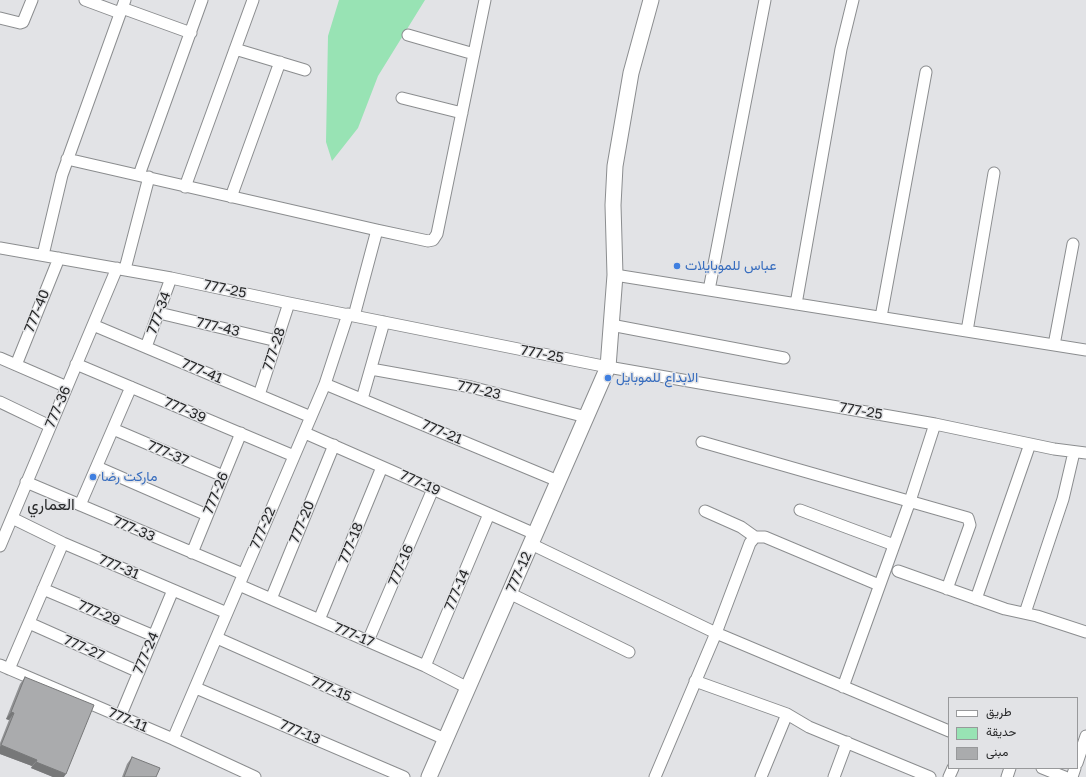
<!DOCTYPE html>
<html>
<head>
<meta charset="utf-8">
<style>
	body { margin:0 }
	#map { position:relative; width:1086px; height:777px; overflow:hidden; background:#e2e3e6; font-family:"Golos Text",Vazirmatn,sans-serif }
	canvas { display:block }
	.legend { position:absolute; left:948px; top:697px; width:130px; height:72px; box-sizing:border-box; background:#e2e3e6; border:1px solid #98999b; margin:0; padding:5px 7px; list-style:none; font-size:12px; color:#28292a }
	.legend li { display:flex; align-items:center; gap:8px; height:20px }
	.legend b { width:20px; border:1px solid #98999b }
</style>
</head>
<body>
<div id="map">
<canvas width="1086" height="777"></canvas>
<ul class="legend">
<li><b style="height:5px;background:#fff"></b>طريق</li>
<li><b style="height:11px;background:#98e3b4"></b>حديقة</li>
<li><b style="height:11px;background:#aaabad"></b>مبنى</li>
</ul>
</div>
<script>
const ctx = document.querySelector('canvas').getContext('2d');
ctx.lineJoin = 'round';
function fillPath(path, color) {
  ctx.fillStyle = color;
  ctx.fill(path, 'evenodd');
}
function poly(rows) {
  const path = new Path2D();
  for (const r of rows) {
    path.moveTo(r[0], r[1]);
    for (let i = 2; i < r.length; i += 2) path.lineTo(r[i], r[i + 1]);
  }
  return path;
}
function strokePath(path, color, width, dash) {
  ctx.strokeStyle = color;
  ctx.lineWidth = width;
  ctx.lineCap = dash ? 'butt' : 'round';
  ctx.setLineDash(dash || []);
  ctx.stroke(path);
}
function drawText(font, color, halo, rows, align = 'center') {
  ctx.font = font + ' "Golos Text",Vazirmatn,sans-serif';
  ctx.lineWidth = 3;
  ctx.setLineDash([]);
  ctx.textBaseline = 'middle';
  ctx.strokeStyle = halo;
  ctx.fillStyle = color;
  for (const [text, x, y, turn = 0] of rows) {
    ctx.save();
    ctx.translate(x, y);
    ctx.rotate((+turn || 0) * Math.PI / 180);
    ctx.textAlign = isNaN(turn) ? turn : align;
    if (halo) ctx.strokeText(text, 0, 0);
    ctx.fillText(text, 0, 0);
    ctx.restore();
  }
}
fillPath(poly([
	[339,0,425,0,378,76,358,128,332,161,326,142,328,36]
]), '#98e3b4');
const street = poly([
	[85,0,120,13],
	[122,8,191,33],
	[0,18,20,23,23,22,32,0],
	[408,35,474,54],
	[235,49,305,70],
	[402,98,462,113],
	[67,159,377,230,428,241,433,240,437,234,485,0],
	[139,175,202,0],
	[185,187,253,0],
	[231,197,280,62],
	[0,248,171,278,289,303,608,367,935,424,1054,449,1086,453],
	[43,255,62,175,125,0],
	[125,269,149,177],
	[615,275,1086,350],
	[709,290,765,0],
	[796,304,841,49,853,0],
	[159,313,277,341],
	[354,316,377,230],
	[881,317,926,72],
	[93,325,311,417],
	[611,325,784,358],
	[967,331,994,173],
	[1054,345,1073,244],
	[146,347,171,278],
	[0,358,67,387],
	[76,364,294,456],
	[16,365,59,258],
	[371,369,471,387,586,417],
	[325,384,558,481],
	[259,395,289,303],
	[362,399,384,322],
	[0,402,50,426],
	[113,429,223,476],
	[305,433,535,534],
	[702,442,968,518,970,525,947,589],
	[97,467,207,515],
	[26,482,243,574],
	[80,505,131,387],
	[800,510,894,545],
	[705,511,741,527,755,537],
	[12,518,63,543,227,613],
	[531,544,716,633,949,731],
	[0,546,117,268],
	[192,553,241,433],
	[898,571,1005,609,1037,616,1086,632],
	[239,585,425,666,468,688],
	[43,589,154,636],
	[509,593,629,652],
	[271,599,334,445],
	[976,599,1030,444],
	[1025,613,1063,499,1074,452],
	[319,620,382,467],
	[29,623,139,672],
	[217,638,445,739],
	[368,641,433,489],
	[0,665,173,739,255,777],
	[425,666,489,514],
	[9,669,63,543],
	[695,681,787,714,809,727,930,777],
	[843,687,910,501,935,424],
	[196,688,404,777],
	[120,717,173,590],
	[173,739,325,384,348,314],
	[1077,763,1086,736],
	[1042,768,1065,777],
	[655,777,716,633,750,543,755,537,765,537,879,585],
	[761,777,787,714],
	[834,777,847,742],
	[949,777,953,768],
	[1007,777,1010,768],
	[1072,777,1075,768]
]);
const secondary = poly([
	[429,777,608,367,615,275,613,205,615,166,631,73,651,0]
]);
strokePath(street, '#8b8d8f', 13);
strokePath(secondary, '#8b8d8f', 17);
strokePath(street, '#fff', 11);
strokePath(secondary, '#fff', 15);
fillPath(poly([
	[25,677,64,777,53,777,31,768,32,766,0,754,0,743,9,720,6,719,20,684],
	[132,757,156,777,122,777,127,764]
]), '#929395');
fillPath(poly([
	[11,712,14,713,9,720,6,719],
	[1,745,37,760,32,766,0,754,0,747],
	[36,762,66,774,64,777,53,777,31,768]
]), '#777879');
const building = poly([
	[25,677,94,705,66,774,36,762,37,760,1,745,14,713,11,712,25,677],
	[132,757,160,768,156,777,124,777,132,757]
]);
fillPath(building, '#aaabad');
strokePath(building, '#777879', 1);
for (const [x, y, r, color] of [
	[677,266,4,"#3f7fe0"],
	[608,378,4,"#3f7fe0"],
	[93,477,4,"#3f7fe0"]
]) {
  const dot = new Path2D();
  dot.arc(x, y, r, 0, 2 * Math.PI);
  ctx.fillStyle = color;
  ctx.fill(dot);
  strokePath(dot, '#e2e3e6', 1.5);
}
drawText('14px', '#366cbe', '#e2e3e6', [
	["عباس للموبايلات",685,266],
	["الابداع للموبايل",616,378],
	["ماركت رضا",101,477]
], 'left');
drawText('14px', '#28292a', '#e2e3e6', [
	["777-25",225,289,12],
	["777-40",37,311,-68],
	["777-34",159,313,-70],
	["777-43",218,327,13],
	["777-28",274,349,-72],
	["777-25",542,354,11],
	["777-41",202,371,23],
	["777-23",479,390,13],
	["777-36",58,407,-67],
	["777-39",185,410,23],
	["777-25",861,411,10],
	["777-21",442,432,23],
	["777-37",168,453,23],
	["777-19",420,483,24],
	["777-26",216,493,-68],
	["777-20",302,522,-68],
	["777-22",263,528,-67],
	["777-33",134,529,23],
	["777-18",351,543,-68],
	["777-16",401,565,-67],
	["777-31",119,567,23],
	["777-12",519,572,-66],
	["777-14",457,590,-67],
	["777-29",99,613,23],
	["777-17",354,635,23],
	["777-27",84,648,24],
	["777-24",146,653,-67],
	["777-15",331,689,24],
	["777-11",128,720,23],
	["777-13",300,732,23]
]);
drawText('16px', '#28292a', '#e2e3e6', [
	["العماري",51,505]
]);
</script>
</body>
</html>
